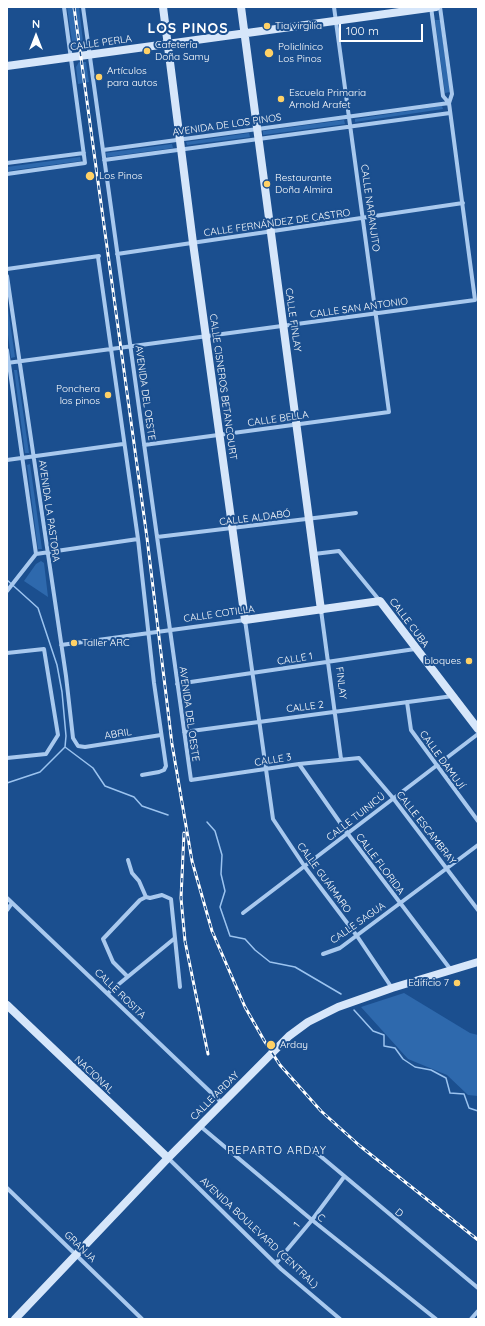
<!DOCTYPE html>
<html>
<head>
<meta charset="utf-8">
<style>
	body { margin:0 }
	#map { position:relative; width:485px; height:1326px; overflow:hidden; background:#1b4f8f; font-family:Quicksand,sans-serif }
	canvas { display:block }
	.frame { position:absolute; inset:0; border:8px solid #fff; pointer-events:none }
	.north { position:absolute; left:16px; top:16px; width:40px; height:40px; -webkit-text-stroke:3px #1b4f8f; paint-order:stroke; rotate:0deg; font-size:11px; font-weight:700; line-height:16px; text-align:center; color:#fff }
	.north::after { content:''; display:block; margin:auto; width:14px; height:18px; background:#fff; clip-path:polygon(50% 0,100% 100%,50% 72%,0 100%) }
	.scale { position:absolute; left:339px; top:24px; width:84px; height:18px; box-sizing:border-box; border:2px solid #fff; border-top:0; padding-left:5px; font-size:12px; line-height:14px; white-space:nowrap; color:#fff; -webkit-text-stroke:3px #1b4f8f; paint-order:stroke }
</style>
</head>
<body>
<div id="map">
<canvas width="485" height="1326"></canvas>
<div class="frame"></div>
<div class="north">N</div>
<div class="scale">100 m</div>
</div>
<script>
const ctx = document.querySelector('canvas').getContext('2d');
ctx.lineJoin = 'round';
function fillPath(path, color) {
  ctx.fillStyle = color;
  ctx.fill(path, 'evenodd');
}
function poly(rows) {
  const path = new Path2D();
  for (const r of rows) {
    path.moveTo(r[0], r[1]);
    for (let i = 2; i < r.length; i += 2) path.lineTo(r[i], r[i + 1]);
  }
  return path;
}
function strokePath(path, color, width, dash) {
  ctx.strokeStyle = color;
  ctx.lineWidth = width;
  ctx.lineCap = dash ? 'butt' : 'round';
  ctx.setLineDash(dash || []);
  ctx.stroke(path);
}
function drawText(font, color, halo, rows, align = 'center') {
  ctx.font = font + ' Quicksand,sans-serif';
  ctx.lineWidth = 4;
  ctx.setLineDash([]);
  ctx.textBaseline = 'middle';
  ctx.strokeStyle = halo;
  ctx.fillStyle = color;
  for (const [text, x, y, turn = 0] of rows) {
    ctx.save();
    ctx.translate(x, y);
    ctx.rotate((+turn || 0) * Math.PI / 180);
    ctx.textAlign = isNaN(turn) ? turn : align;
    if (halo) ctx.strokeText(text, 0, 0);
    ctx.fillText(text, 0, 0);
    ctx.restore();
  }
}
fillPath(poly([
	[67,7,79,7,84,50,82,51,73,48],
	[435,20,440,20,450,92,445,93],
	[79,62,86,62,89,82,78,84,76,67],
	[442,106,443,109,355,122,355,119],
	[344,120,345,124,263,135,263,131],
	[249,133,250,137,187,145,186,142],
	[172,144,173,148,107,157,106,153],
	[80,157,81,161,7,171,7,167],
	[7,301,15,357,11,358,7,327],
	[14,370,17,370,29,453,25,453],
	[30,464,42,549,38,549,27,465],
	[41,561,44,563,48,597,24,581,36,564],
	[404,993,470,1033,478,1035,478,1096,468,1095,447,1075,408,1059,361,1007]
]), '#2e69ad');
strokePath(poly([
	[7,580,38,608,57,665,62,692,66,736,65,747,40,772,7,783],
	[65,747,93,768,105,786,134,797,142,806,168,815],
	[207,822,215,831,222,855,221,874,225,891,220,907,230,936,245,939,255,950,270,962,295,967,341,994],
	[354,1010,373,1031,384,1035,384,1046,395,1048,403,1059,415,1067,431,1070,446,1078,450,1093,464,1094,469,1108,478,1111]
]), '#9cc4f0', 1.5);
strokePath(poly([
	[83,7,191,780,299,764,359,758,393,798,478,910],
	[431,7,443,96,449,103],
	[103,150,449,103],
	[104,160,450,113],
	[7,163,84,153],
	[7,174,85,163,64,7],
	[117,254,463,203],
	[98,257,138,539,154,683,166,766,164,770,159,772,142,775],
	[7,269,99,256],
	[7,276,66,676,73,738,78,746,85,747,161,735],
	[7,350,36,554],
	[7,363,475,300,449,103,452,94,440,7],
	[144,445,389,412,334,7],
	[7,460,123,444],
	[157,537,356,513],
	[314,554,339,551,380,601],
	[7,591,36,554,138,539],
	[321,610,341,759],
	[61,645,245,620,273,819,305,867,357,936,392,988],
	[7,653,44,649,58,735,46,754,7,758],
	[177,684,415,649],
	[407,702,411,730,478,821],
	[184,732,453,696],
	[299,764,348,834,451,970],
	[128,860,132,873,139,881,146,897],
	[7,898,222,1103],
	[7,910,12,903],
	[243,913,478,734],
	[323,954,340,948,478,845],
	[127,976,113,962,103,939,140,900,146,897,150,898,162,895,171,899,180,987],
	[108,993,175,938],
	[200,1126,312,1220,436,1319],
	[312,1149,478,1288],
	[168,1158,281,1269,340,1319],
	[7,1188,142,1319],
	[276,1263,312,1220,344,1177],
	[471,1319,478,1311]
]), '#a9c9ee', 4);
strokePath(poly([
	[163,7,193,243,245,620,380,601,478,729],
	[241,7,321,610],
	[7,66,436,7],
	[7,1005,168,1158],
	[15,1319,168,1158,289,1036,308,1022,338,1007,392,988,478,962]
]), '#d6e6fa', 8);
const rail = poly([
	[74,7,147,538,172,744,192,861,212,931,245,1007,265,1042,280,1065,321,1111,360,1146,478,1240],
	[184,833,181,898,185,941,208,1054]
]);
strokePath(rail, '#fff', 3);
strokePath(rail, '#1b4f8f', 1.5, [4.5]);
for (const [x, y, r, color] of [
	[267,26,4,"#ffd166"],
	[147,51,4,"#ffd166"],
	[269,53,5,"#ffd166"],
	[99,77,4,"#ffd166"],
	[281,99,4,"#ffd166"],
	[90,176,5,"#ffd166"],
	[267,184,4,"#ffd166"],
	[108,395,4,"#ffd166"],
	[74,643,4,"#ffd166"],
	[469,661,4,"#ffd166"],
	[457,983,4,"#ffd166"],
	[271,1045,5,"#ffd166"]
]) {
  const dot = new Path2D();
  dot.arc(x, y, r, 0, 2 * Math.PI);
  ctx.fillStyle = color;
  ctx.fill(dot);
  strokePath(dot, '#1b4f8f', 1.5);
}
drawText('10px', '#fff', '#1b4f8f', [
	["Tia virgilia",275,26],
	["Cafetería",155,45],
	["Doña Samy",155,57],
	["Policlínico",278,47],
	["Los Pinos",278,59],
	["Artículos",107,71],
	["para autos",107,83],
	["Escuela Primaria",289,93],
	["Arnold Arafet",289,105],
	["Los Pinos",99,176],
	["Restaurante",275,178],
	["Doña Almira",275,190],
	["Ponchera",100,389,"right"],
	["los pinos",100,401,"right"],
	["Taller ARC",82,643],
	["bloques",461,661,"right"],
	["Edificio 7",449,983,"right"],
	["Arday",280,1045]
], 'left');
drawText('10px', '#fff', '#1b4f8f', [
	["CALLE PERLA",101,43,-8],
	["AVENIDA DE LOS PINOS",227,125,-8],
	["CALLE NARANJITO",370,208,82],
	["CALLE FERNÁNDEZ DE CASTRO",277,223,-8],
	["CALLE SAN ANTONIO",359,308,-8],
	["CALLE FINLAY",293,320,82],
	["CALLE CISNEROS BETANCOURT",223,387,82],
	["AVENIDA DEL OESTE",145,393,82],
	["CALLE BELLA",278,419,-8],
	["AVENIDA LA PASTORA",49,511,82],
	["CALLE ALDABÓ",255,518,-7],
	["CALLE COTILLA",219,614,-8],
	["CALLE CUBA",409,623,53],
	["CALLE 1",295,659,-9],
	["FINLAY",341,683,83],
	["CALLE 2",305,707,-7],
	["AVENIDA DEL OESTE",189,714,82],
	["ABRIL",118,734,-9],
	["CALLE 3",273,760,-9],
	["CALLE DAMUJÍ",442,760,54],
	["CALLE TUINICÚ",356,817,-38],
	["CALLE ESCAMBRAY",426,828,52],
	["CALLE FLORIDA",380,864,53],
	["CALLE GUÁIMARO",324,878,54],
	["CALLE SAGUA",358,923,-35],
	["CALLE ROSITA",120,994,44],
	["NACIONAL",94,1075,43],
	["CALLE ARDAY",215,1096,-45],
	["D",399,1213,40],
	["C",321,1218,39],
	["1",297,1225,-50],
	["AVENIDA BOULEVARD (CENTRAL)",259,1233,43],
	["GRANJA",80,1247,44]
]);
ctx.letterSpacing = '1px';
drawText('11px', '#fff', '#1b4f8f', [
	["REPARTO ARDAY",277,1151]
]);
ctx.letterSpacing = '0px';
ctx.letterSpacing = '1px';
drawText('bold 14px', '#fff', '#1b4f8f', [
	["LOS PINOS",188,29]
]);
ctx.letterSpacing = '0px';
</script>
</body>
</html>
